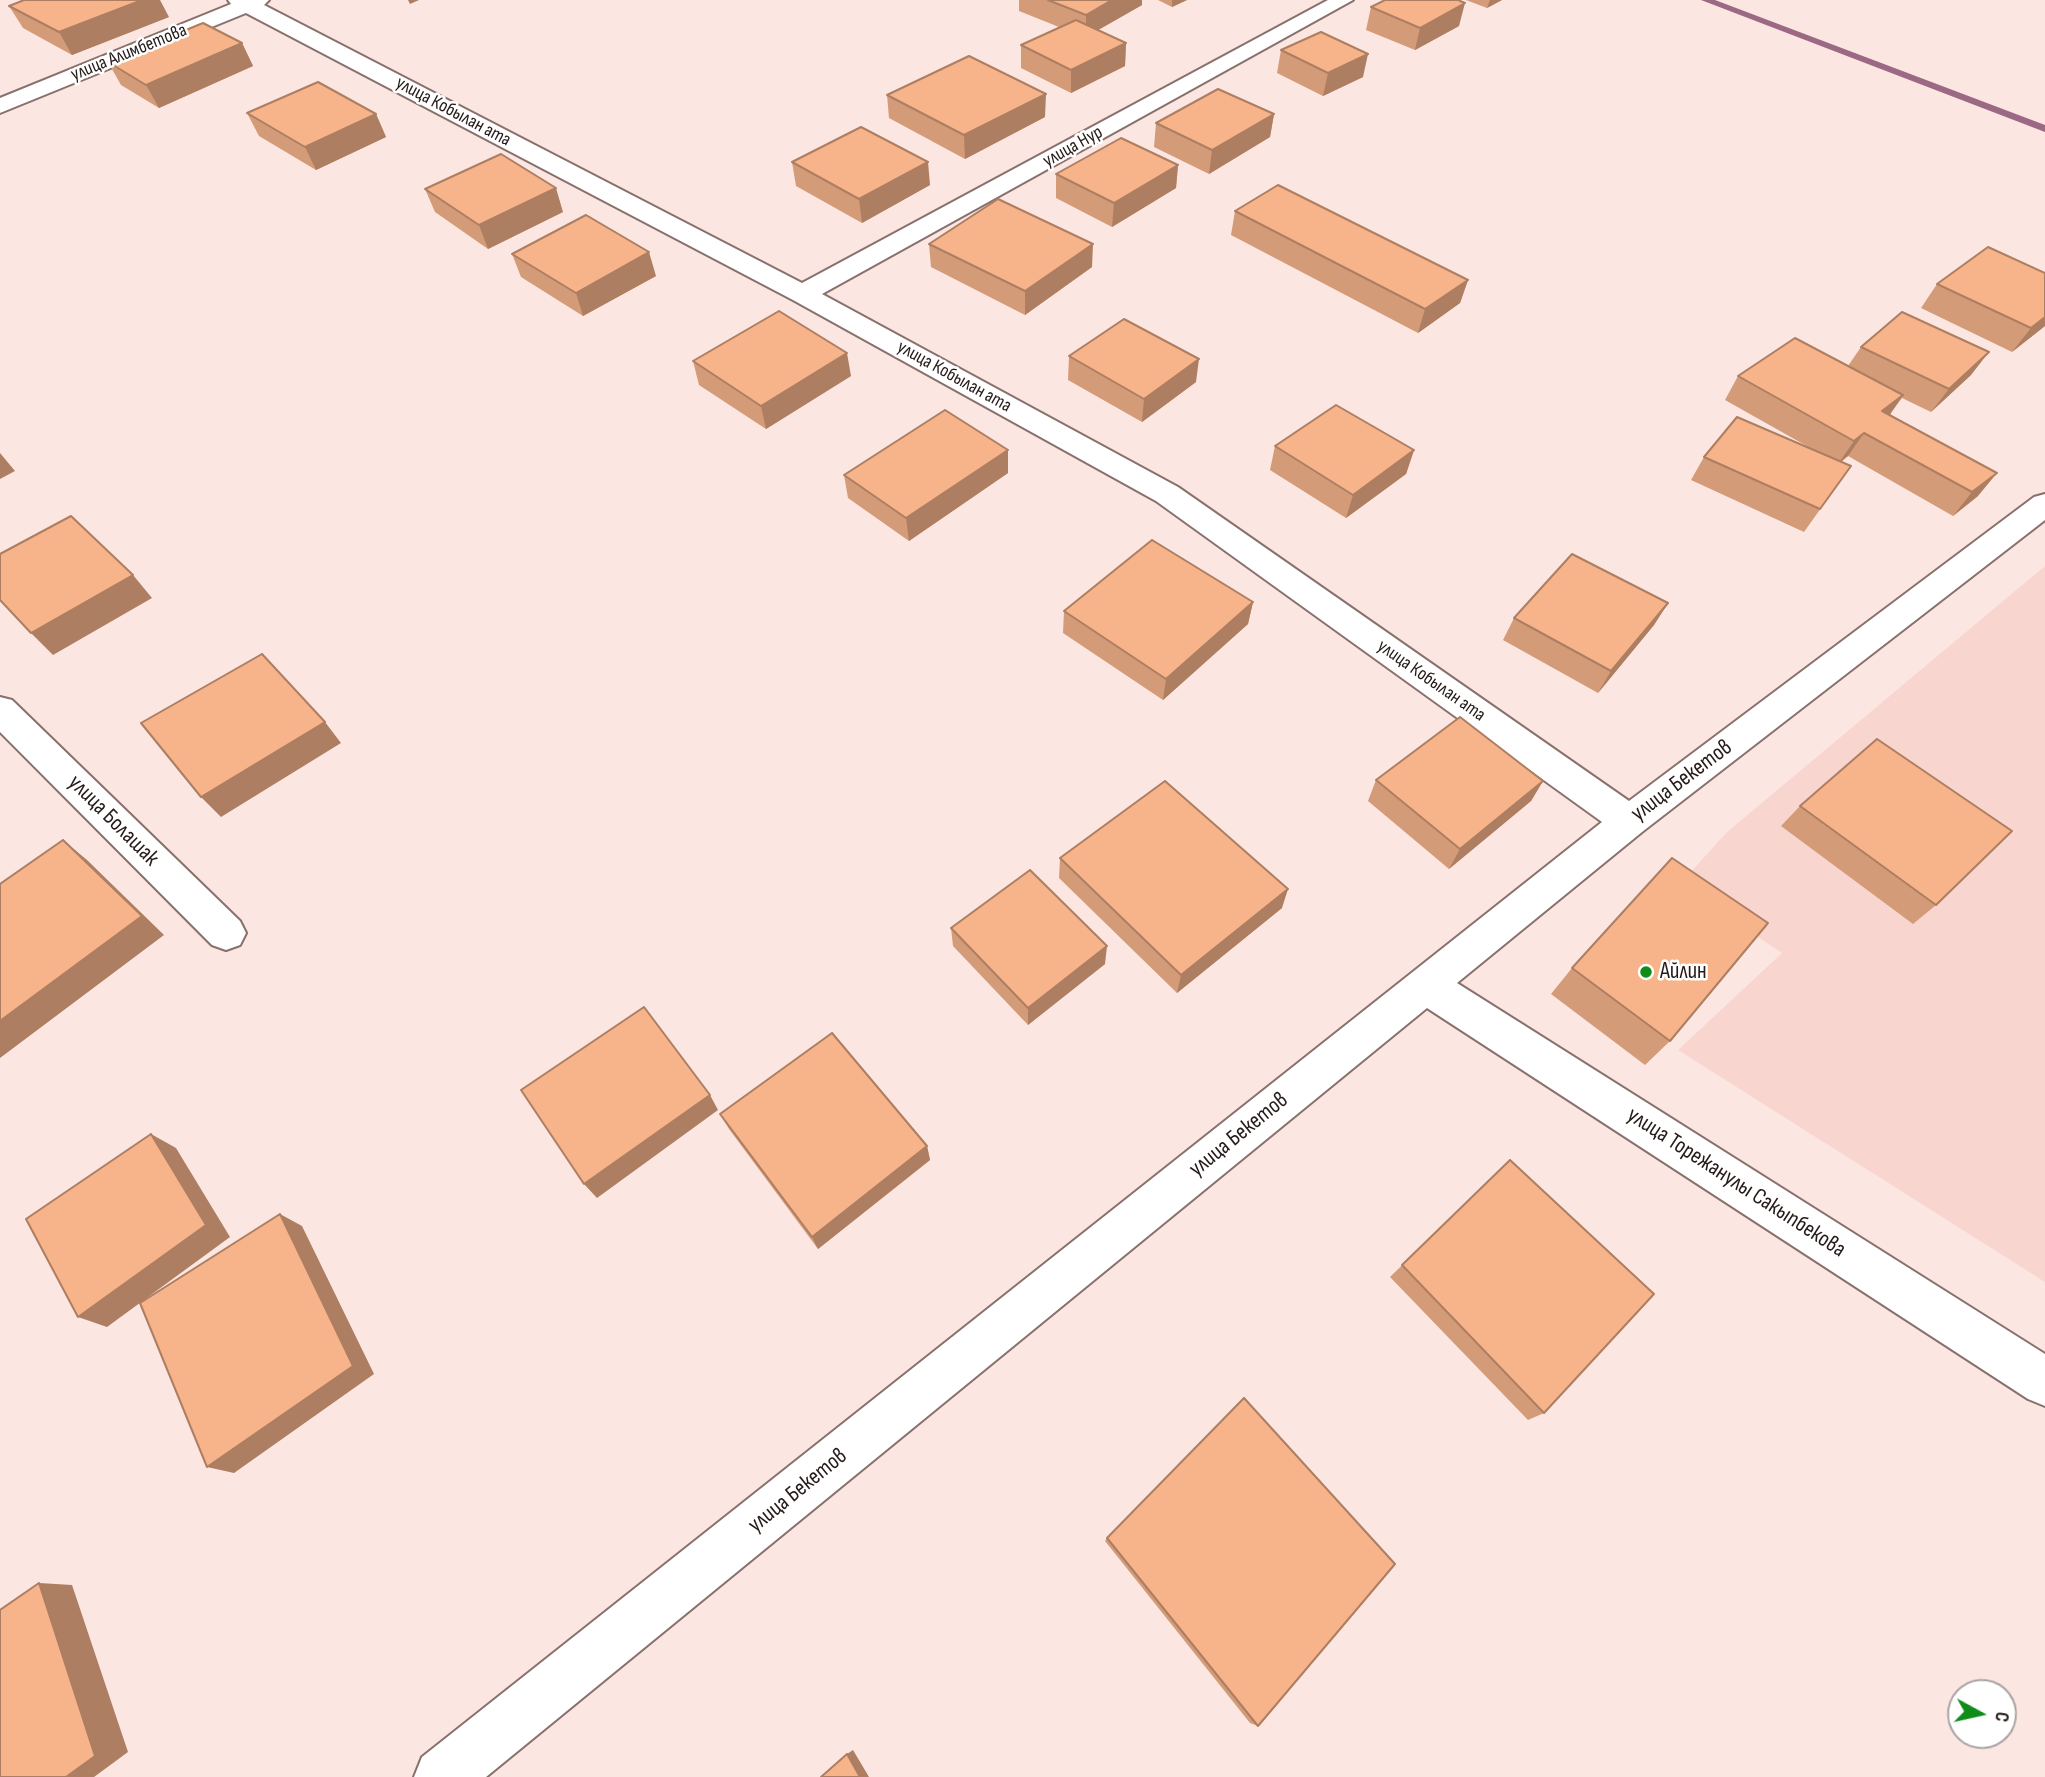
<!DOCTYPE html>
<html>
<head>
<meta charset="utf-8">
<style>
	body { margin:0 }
	#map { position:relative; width:2045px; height:1777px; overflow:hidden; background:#fce6e2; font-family:"Sofia Sans Condensed",sans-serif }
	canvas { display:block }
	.north { position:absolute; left:1947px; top:1679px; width:70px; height:70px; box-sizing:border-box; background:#fff; border:2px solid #a8a4a3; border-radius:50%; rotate:98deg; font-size:19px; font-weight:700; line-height:28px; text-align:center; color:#251b19 }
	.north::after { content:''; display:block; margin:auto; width:24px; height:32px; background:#108d19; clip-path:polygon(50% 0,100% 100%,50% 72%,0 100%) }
</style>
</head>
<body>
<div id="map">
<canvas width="2045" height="1777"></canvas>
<div class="north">С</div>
</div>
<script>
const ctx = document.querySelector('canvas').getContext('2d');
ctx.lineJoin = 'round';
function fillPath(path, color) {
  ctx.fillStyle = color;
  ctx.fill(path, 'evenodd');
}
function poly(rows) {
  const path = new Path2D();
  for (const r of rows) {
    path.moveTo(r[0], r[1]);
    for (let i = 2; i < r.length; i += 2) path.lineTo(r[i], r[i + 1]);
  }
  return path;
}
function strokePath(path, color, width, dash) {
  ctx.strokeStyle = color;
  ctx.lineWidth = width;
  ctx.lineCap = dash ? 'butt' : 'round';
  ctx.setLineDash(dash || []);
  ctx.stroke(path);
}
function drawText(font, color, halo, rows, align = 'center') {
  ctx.font = font + ' "Sofia Sans Condensed",sans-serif';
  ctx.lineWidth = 5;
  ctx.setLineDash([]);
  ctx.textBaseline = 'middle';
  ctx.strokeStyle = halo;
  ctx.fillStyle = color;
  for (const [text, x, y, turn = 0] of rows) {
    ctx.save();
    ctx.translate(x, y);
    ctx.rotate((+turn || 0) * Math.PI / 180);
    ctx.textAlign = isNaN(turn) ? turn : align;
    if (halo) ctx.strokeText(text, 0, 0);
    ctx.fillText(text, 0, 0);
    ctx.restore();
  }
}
fillPath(poly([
	[2045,566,2045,1282,1678,1050,1782,953,1680,884,1727,832]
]), '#f9d5cf');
fillPath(poly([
	[1701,0,1715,0,2045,125,2045,132,1701,0]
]), '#9b6984');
const street = poly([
	[228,0,269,0,264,5,802,283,1328,0,1353,0,822,294,1178,487,1629,801,2034,497,2045,494,2045,520,1642,832,1457,983,2045,1354,2045,1406,2028,1399,1427,1008,486,1777,414,1777,422,1757,1602,822,1156,501,793,300,246,13,0,113,0,98,231,4,228,0],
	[0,697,12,700,240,921,246,933,240,945,226,950,212,945,0,732,0,697]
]);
strokePath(street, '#88706c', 4);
fillPath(street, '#fff');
fillPath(poly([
	[1019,0,1142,0,1142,5,1098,30,1126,43,1125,66,1071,93,1021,68,1021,45,1059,27,1019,11],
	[1158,0,1187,0,1172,7],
	[1466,0,1502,0,1487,8],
	[9,6,169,17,72,55,23,28],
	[1371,7,1459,26,1415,50,1366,30],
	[242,43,253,66,159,108,121,85,108,62],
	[1281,50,1363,77,1323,96,1277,73],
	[887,95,1045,117,965,159,889,118],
	[247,113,376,114,386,137,316,170,259,136],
	[1274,114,1270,137,1209,174,1154,147,1156,123],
	[792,162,930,185,862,223,796,186],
	[1178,165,1176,188,1112,227,1056,198,1056,174],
	[425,189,563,212,488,249,435,212],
	[1235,211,1468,280,1460,303,1418,333,1231,235],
	[929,244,1092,267,1025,315,931,267],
	[512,254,656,276,583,316,521,277],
	[2045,273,2045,326,2012,352,1921,308,1937,284],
	[1861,347,1971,375,1931,412,1902,398,1890,414,1978,496,1953,516,1848,456,1841,462,1851,466,1804,532,1691,480,1704,457,1812,449,1725,400,1738,376,1848,366],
	[1069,356,1196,382,1142,422,1068,380],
	[693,361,851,376,766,429,699,385],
	[1275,446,1414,450,1406,474,1346,518,1270,470],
	[1008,450,1008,473,909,541,848,498,844,475],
	[1253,602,1248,624,1163,700,1063,633,1064,611],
	[1668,603,1654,625,1598,693,1503,640,1514,618],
	[1376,780,1543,781,1531,801,1449,869,1368,801],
	[1800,806,1936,905,1913,924,1781,826],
	[1060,858,1282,908,1177,993,1059,878],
	[951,928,1105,964,1028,1025,953,946],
	[1572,968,1670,1041,1645,1065,1551,994],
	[720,1114,927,1146,930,1160,818,1249,729,1129],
	[1510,1160,1544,1413,1528,1420,1390,1277],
	[1107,1538,1258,1726,1250,1723,1105,1541]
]), '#d49b78');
fillPath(poly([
	[142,0,160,0,169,17,72,55,59,32],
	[408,0,419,0,410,4],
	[1112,0,1142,0,1142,5,1086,37,1086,15],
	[1172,0,1187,0,1172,7],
	[1490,0,1502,0,1487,8],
	[1465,3,1459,26,1415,50,1420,28],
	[242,43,253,66,159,108,146,85],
	[1126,43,1125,66,1071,93,1071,70],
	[1368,54,1363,77,1323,96,1328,73],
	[1046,94,1045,117,965,159,964,135],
	[376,114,386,137,316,170,305,147],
	[1274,114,1270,137,1209,174,1212,150],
	[928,162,930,185,862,223,859,199],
	[1178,165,1176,188,1112,227,1114,203],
	[556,188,563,212,488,249,479,225],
	[1093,244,1092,267,1025,315,1025,291],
	[649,252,656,276,583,316,576,293],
	[1468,280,1460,303,1418,333,1425,309],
	[2045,317,2045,326,2012,352,2031,328],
	[1989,352,1971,375,1931,412,1949,389],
	[847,353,851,376,766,429,761,406],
	[1199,359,1196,382,1142,422,1144,399],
	[1903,395,1887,419,1882,411],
	[1864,433,1848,456,1838,464,1854,441],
	[1008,450,1008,473,909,541,906,518],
	[1414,450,1406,474,1346,518,1353,495],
	[0,453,15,471,0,479],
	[1997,473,1978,496,1953,516,1972,492],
	[133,575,152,598,53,655,31,633],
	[1253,602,1248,624,1163,700,1166,679],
	[1668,603,1654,625,1598,693,1611,671],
	[325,722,341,743,221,817,201,797],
	[1543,781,1531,801,1449,869,1460,849],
	[63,840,87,860,164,935,0,1058,0,1021],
	[1288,889,1282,908,1177,993,1181,975],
	[1107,946,1105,964,1028,1025,1028,1008],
	[710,1095,718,1110,597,1198,584,1184],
	[151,1134,176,1148,230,1237,107,1327,78,1317],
	[927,1146,930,1160,818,1249,812,1237],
	[280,1214,302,1226,374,1374,234,1473,207,1467],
	[39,1583,72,1585,128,1752,94,1777,66,1777],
	[853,1750,869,1777,860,1777,847,1754]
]), '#ad7e61');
const building = poly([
	[24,0,142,0,59,32,9,6,24,0],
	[1048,0,1112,0,1086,15,1048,0],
	[1385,0,1458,0,1465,3,1420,28,1371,7,1385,0],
	[1076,20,1126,43,1071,70,1021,45,1076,20],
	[203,23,242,43,146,85,108,62,203,23],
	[1321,32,1368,54,1328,73,1281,50,1321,32],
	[969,56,1046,94,964,135,887,95,969,56],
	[318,82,376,114,305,147,247,113,318,82],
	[1218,89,1274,114,1212,150,1156,123,1218,89],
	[861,127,928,162,859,199,792,162,861,127],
	[1121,138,1178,165,1114,203,1056,174,1121,138],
	[501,154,556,188,479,225,425,189,501,154],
	[1278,185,1468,280,1425,309,1235,211,1278,185],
	[998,199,1093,244,1025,291,929,244,998,199],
	[586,215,649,252,576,293,512,254,586,215],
	[1988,247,2045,273,2045,317,2031,328,1937,284,1988,247],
	[779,311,847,353,761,406,693,361,779,311],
	[1902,312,1989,352,1949,389,1861,347,1902,312],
	[1124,319,1199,359,1144,399,1069,356,1124,319],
	[1795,338,1903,395,1882,411,1997,473,1972,492,1864,433,1854,441,1738,376,1795,338],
	[1336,405,1414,450,1353,495,1275,446,1336,405],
	[945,410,1008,450,906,518,844,475,945,410],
	[1737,417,1851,466,1820,509,1704,457,1737,417],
	[71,516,133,575,31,633,0,600,0,554,71,516],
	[1152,540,1253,602,1166,679,1064,611,1152,540],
	[1572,554,1668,603,1611,671,1514,618,1572,554],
	[262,654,325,722,201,797,141,723,262,654],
	[1460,717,1543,781,1460,849,1376,780,1460,717],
	[1877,739,2012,831,1936,905,1800,806,1877,739],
	[1165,781,1288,889,1181,975,1060,858,1165,781],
	[63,840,142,916,0,1021,0,884,63,840],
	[1672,858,1768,923,1670,1041,1572,968,1672,858],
	[1030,870,1107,946,1028,1008,951,928,1030,870],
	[644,1007,710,1095,584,1184,521,1090,644,1007],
	[832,1033,927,1146,812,1237,720,1114,832,1033],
	[151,1134,206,1225,78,1317,26,1219,151,1134],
	[1510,1160,1654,1294,1544,1413,1402,1265,1510,1160],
	[280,1214,353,1366,207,1467,140,1303,280,1214],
	[1244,1398,1395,1564,1258,1726,1107,1538,1244,1398],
	[39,1583,95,1756,66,1777,0,1777,0,1610,39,1583],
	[847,1754,860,1777,821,1777,847,1754]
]);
fillPath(building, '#f7b48b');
strokePath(building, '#ad7e61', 2);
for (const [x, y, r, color] of [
	[1646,972,7,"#108d19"]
]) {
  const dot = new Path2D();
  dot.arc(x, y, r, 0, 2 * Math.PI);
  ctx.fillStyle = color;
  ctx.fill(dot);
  strokePath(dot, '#fff', 2.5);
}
drawText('19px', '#251b19', '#fff', [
	["улица Алимбетова",129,53,-22],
	["улица Кобылан ата",453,112,28],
	["улица Нур",1073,147,-29],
	["улица Кобылан ата",954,377,29],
	["улица Кобылан ата",1431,681,35]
]);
drawText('23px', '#251b19', '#fff', [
	["улица Бекетов",1682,781,-37],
	["улица Болашак",113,821,45],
	["улица Бекетов",1239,1135,-39],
	["улица Торежанулы Сакыпбекова",1736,1183,33],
	["улица Бекетов",798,1491,-39]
]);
drawText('23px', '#251b19', '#fff', [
	["Айлин",1660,972]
], 'left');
</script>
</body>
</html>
